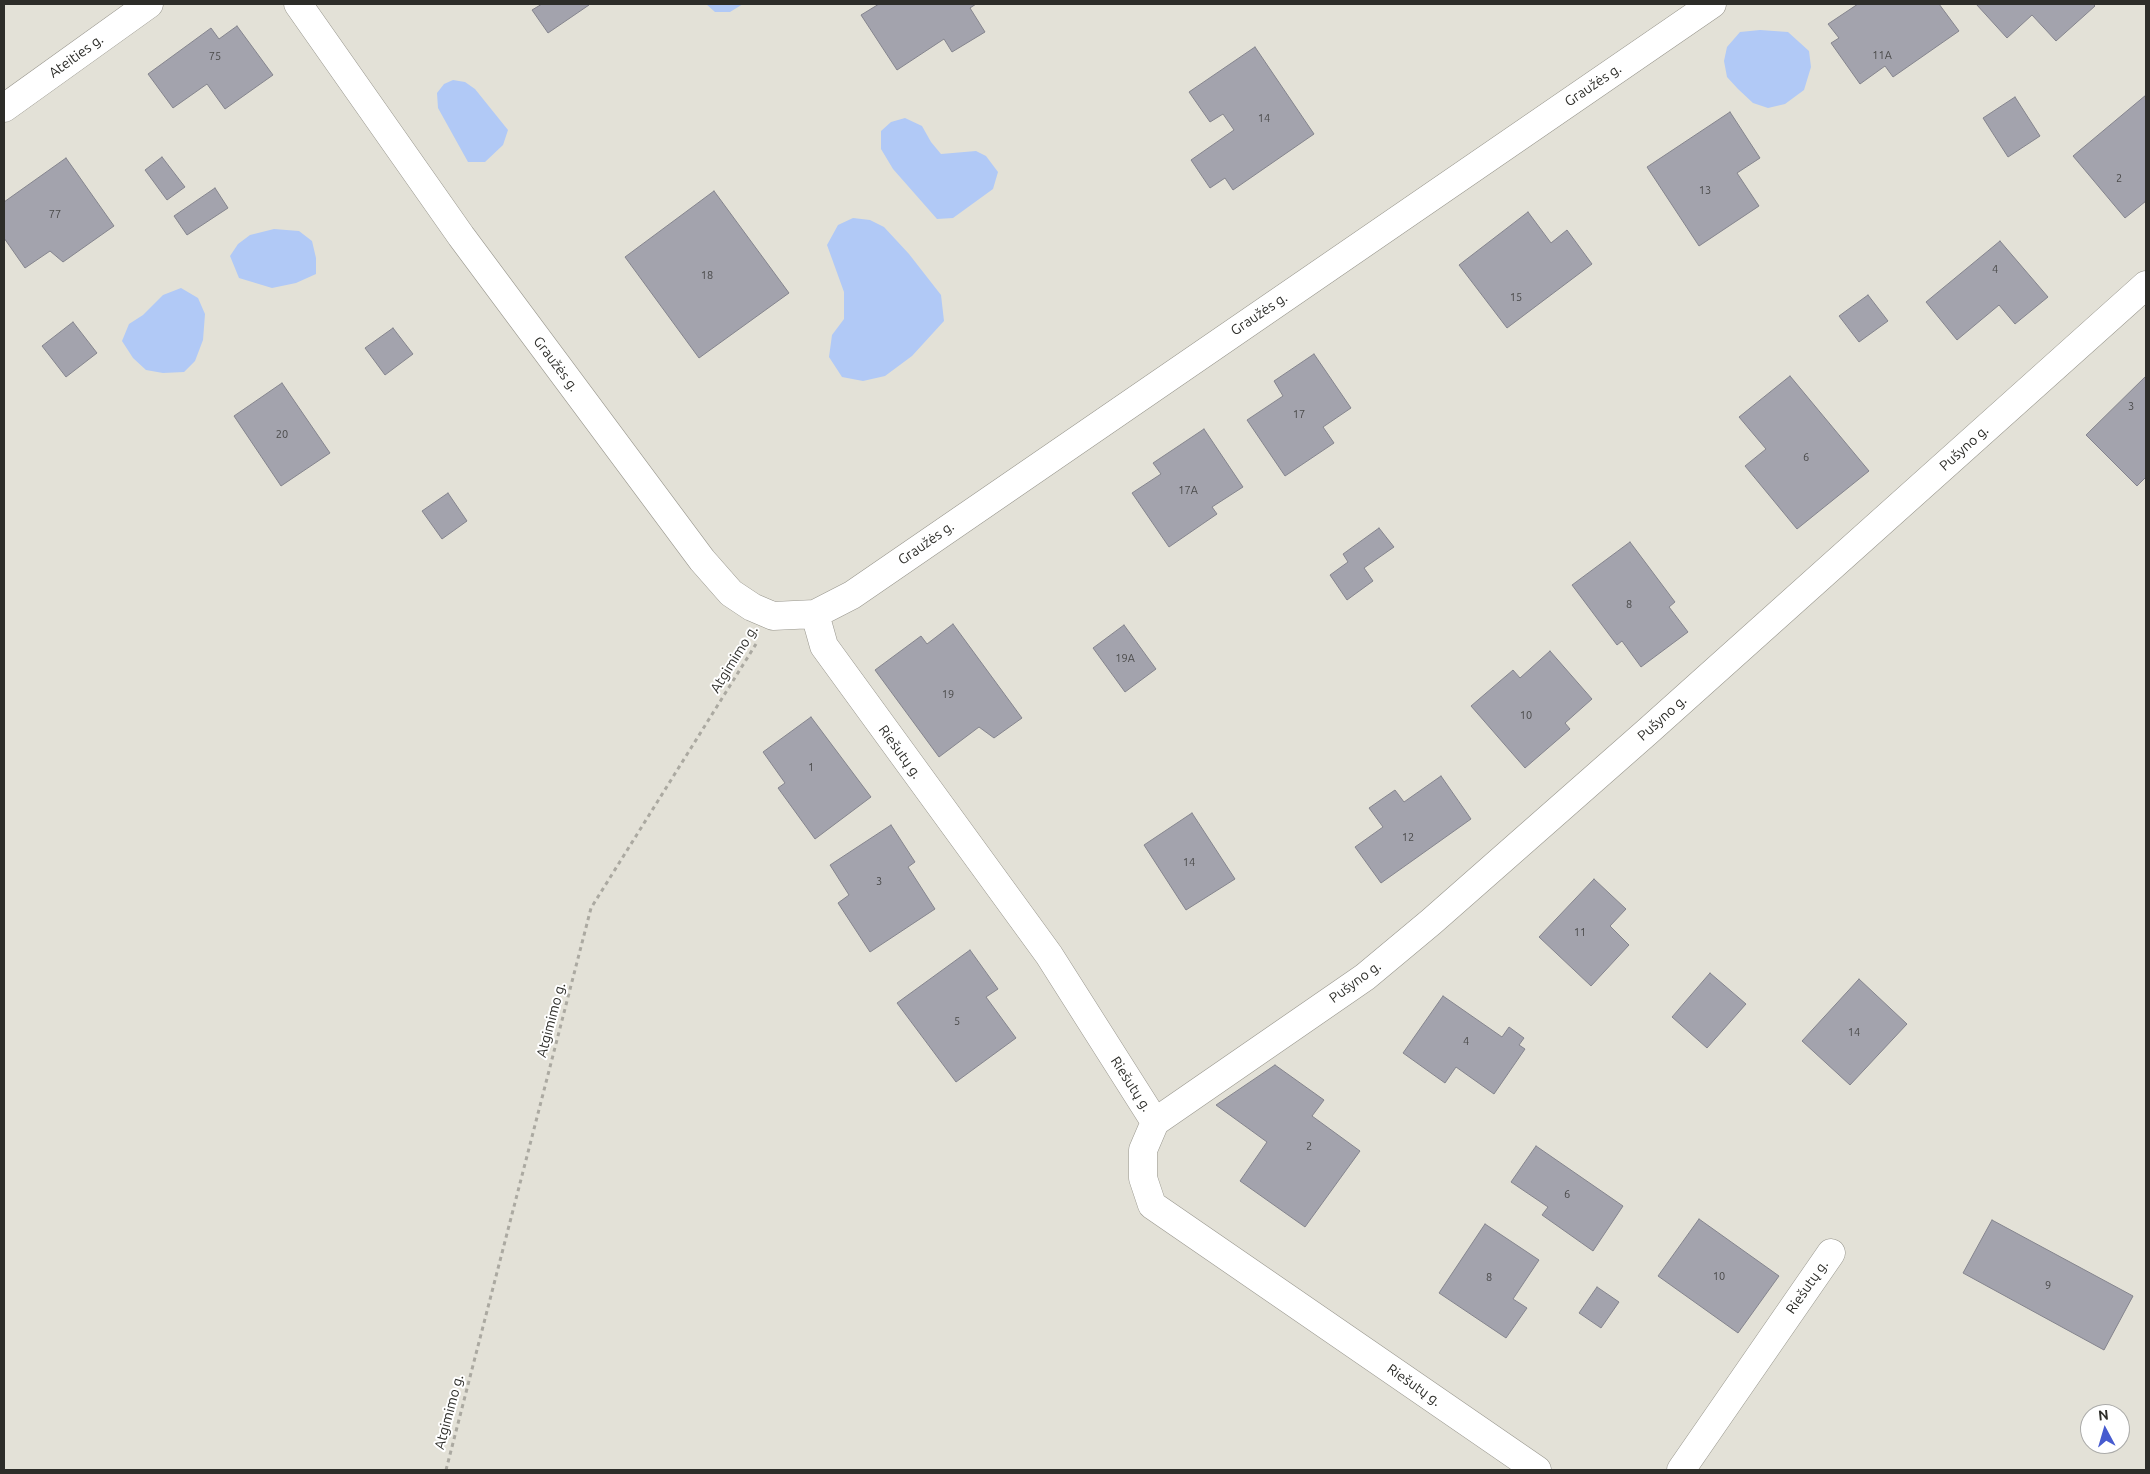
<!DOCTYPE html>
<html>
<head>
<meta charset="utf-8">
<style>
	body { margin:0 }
	#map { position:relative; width:2150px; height:1474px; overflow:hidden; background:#e3e1d7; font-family:Ubuntu,sans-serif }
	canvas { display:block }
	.frame { position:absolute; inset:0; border:5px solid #2d2d29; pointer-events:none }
	.north { position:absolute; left:2080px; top:1404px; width:50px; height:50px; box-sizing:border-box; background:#fff; border:1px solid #ababa9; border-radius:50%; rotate:354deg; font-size:14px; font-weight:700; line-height:20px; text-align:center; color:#2d2d29 }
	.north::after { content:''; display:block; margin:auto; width:18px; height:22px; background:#475bcf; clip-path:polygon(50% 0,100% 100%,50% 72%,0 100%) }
</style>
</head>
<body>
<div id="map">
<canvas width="2150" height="1474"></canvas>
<div class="frame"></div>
<div class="north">N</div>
</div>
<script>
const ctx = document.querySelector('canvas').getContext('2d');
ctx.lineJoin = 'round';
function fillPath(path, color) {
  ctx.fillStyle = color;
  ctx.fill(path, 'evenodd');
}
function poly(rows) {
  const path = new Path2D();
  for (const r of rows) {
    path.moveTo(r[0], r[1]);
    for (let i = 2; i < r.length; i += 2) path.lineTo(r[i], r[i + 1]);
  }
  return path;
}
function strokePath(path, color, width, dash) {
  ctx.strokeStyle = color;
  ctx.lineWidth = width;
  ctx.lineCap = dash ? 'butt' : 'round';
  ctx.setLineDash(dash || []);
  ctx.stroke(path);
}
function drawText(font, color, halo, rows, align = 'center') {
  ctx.font = font + ' Ubuntu,sans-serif';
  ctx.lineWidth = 4;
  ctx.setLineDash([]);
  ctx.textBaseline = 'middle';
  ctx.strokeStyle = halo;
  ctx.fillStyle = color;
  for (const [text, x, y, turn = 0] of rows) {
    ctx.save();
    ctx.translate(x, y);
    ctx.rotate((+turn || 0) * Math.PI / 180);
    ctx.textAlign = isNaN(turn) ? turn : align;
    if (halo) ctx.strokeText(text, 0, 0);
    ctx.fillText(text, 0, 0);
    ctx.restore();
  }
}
fillPath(poly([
	[706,4,743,4,730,12,715,12],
	[1760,30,1788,32,1809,51,1811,67,1804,90,1785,104,1768,108,1753,103,1738,89,1727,77,1724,61,1727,47,1740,32],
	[453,80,465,82,475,89,508,130,503,145,485,162,468,162,438,108,437,93,444,84],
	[905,118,922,126,931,142,941,154,976,151,986,156,998,172,993,189,953,218,937,219,893,169,881,149,881,131,891,122],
	[853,218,870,220,884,227,909,254,941,295,944,321,912,356,885,376,863,381,842,377,829,357,832,335,844,319,844,292,827,245,838,225],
	[274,229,299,231,312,241,316,258,316,274,296,283,272,288,239,278,230,256,238,244,250,235],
	[181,288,198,298,205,314,203,340,195,361,184,372,163,373,146,370,133,358,122,341,129,324,143,315,163,295]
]), '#b1c9f6');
const building = poly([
	[542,4,588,4,589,5,548,33,532,10,542,4],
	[879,4,976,4,970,8,985,32,952,52,944,39,897,70,861,15,879,4],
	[1858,4,1939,4,1959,31,1893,77,1885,66,1860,84,1831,43,1839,38,1828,24,1858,4],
	[1976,4,2093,4,2095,6,2056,41,2032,15,2007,38,1976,4],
	[237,26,273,75,225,109,207,84,173,108,148,74,211,28,219,39,237,26],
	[1255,47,1314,134,1233,190,1225,178,1210,188,1191,160,1234,130,1223,114,1210,122,1189,92,1255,47],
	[2146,95,2146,201,2125,218,2073,156,2146,95],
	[2015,97,2040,136,2008,157,1983,118,2015,97],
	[1730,112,1760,158,1737,173,1759,206,1699,246,1647,167,1730,112],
	[162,157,185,187,167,200,145,170,162,157],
	[66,158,114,226,63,262,50,251,25,268,4,238,4,202,66,158],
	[215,188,228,208,187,235,174,216,215,188],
	[714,191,789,293,699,358,625,257,714,191],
	[1528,212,1551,243,1567,230,1592,264,1507,328,1459,265,1528,212],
	[2000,241,2048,297,2015,324,1999,305,1957,340,1926,302,2000,241],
	[1868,295,1888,321,1859,342,1839,316,1868,295],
	[73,322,97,353,66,377,42,346,73,322],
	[393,328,413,354,385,375,365,348,393,328],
	[1314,354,1351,408,1323,427,1334,443,1285,476,1247,420,1283,396,1274,381,1314,354],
	[1790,376,1869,471,1797,529,1745,466,1766,449,1739,417,1790,376],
	[2146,376,2146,477,2137,486,2086,435,2146,376],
	[282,383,330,453,281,486,234,416,282,383],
	[1204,429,1243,487,1212,507,1217,514,1169,547,1132,493,1161,474,1153,463,1204,429],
	[448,493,467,521,442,539,422,511,448,493],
	[1379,528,1394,547,1364,568,1373,581,1347,600,1330,575,1348,562,1343,554,1379,528],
	[1630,542,1675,602,1669,607,1688,632,1641,667,1622,641,1617,645,1572,585,1630,542],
	[953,624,1022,718,994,738,979,727,939,757,875,670,921,636,927,644,953,624],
	[1124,625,1156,669,1125,692,1093,648,1124,625],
	[1550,651,1592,699,1565,723,1570,729,1525,768,1471,706,1513,670,1520,678,1550,651],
	[811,717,871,797,815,839,778,788,785,783,763,752,811,717],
	[1441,776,1471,819,1381,883,1355,847,1383,827,1369,808,1395,790,1404,802,1441,776],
	[1192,813,1235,879,1186,910,1144,845,1192,813],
	[891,825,915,862,908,867,935,909,870,952,838,903,849,895,830,865,891,825],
	[1594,879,1626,909,1610,926,1629,945,1591,986,1539,937,1594,879],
	[970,950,998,989,986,997,1016,1038,956,1082,897,1003,970,950],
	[1710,973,1746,1004,1707,1048,1672,1017,1710,973],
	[1859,979,1907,1024,1850,1085,1802,1041,1859,979],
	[1443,996,1502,1037,1509,1027,1524,1038,1519,1045,1525,1049,1494,1094,1456,1067,1445,1083,1403,1053,1443,996],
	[1275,1065,1324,1100,1312,1116,1360,1151,1305,1227,1240,1181,1267,1142,1216,1105,1275,1065],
	[1536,1146,1623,1206,1593,1251,1542,1215,1548,1207,1511,1182,1536,1146],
	[1699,1219,1779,1276,1738,1333,1658,1276,1699,1219],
	[1992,1220,2133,1296,2104,1350,1963,1273,1992,1220],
	[1485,1224,1539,1260,1513,1299,1527,1308,1506,1338,1439,1293,1485,1224],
	[1597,1287,1619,1302,1601,1328,1579,1313,1597,1287]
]);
fillPath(building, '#a3a3ad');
strokePath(building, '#84848d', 1);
const minor = poly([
	[298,4,461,236,702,560,731,593,752,607,773,616,815,614,852,595,1712,4],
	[4,108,149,4],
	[815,614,824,646,1049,955,1155,1122],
	[1155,1122,1365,977,1431,922,1647,732,2146,285],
	[1155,1122,1143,1150,1143,1178,1152,1205,1537,1470],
	[1681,1470,1831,1253]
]);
strokePath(minor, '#98968d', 29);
strokePath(poly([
	[446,1470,591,908,756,644]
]), '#aba9a1', 3, [4, 4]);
strokePath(minor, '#fff', 28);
drawText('11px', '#4a4a4a', null, [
	["11A",1882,55],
	["75",215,56],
	["14",1264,118],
	["2",2119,178],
	["13",1705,190],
	["77",55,214],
	["4",1995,269],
	["18",707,275],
	["15",1516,297],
	["3",2131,406],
	["17",1299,414],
	["20",282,434],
	["6",1806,457],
	["17A",1188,490],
	["8",1629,604],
	["19A",1125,658],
	["19",948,694],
	["10",1526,715],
	["1",811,767],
	["12",1408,837],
	["14",1189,862],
	["3",879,881],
	["11",1580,932],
	["5",957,1021],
	["14",1854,1032],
	["4",1466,1041],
	["2",1309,1146],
	["6",1567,1194],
	["10",1719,1276],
	["8",1489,1277],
	["9",2048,1285]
]);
drawText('14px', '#2d2d29', '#fff', [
	["Ateities g.",76,56,-36],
	["Graužės g.",1593,85,-34],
	["Graužės g.",1259,314,-34],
	["Graužės g.",556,364,53],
	["Pušyno g.",1964,448,-42],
	["Graužės g.",926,543,-35],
	["Atgimimo g.",734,659,-58],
	["Pušyno g.",1662,718,-42],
	["Riešutų g.",900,752,54],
	["Pušyno g.",1355,982,-36],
	["Atgimimo g.",551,1020,-75],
	["Riešutų g.",1131,1084,57],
	["Riešutų g.",1807,1287,-55],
	["Riešutų g.",1414,1385,35],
	["Atgimimo g.",449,1412,-75]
]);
</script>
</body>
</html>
